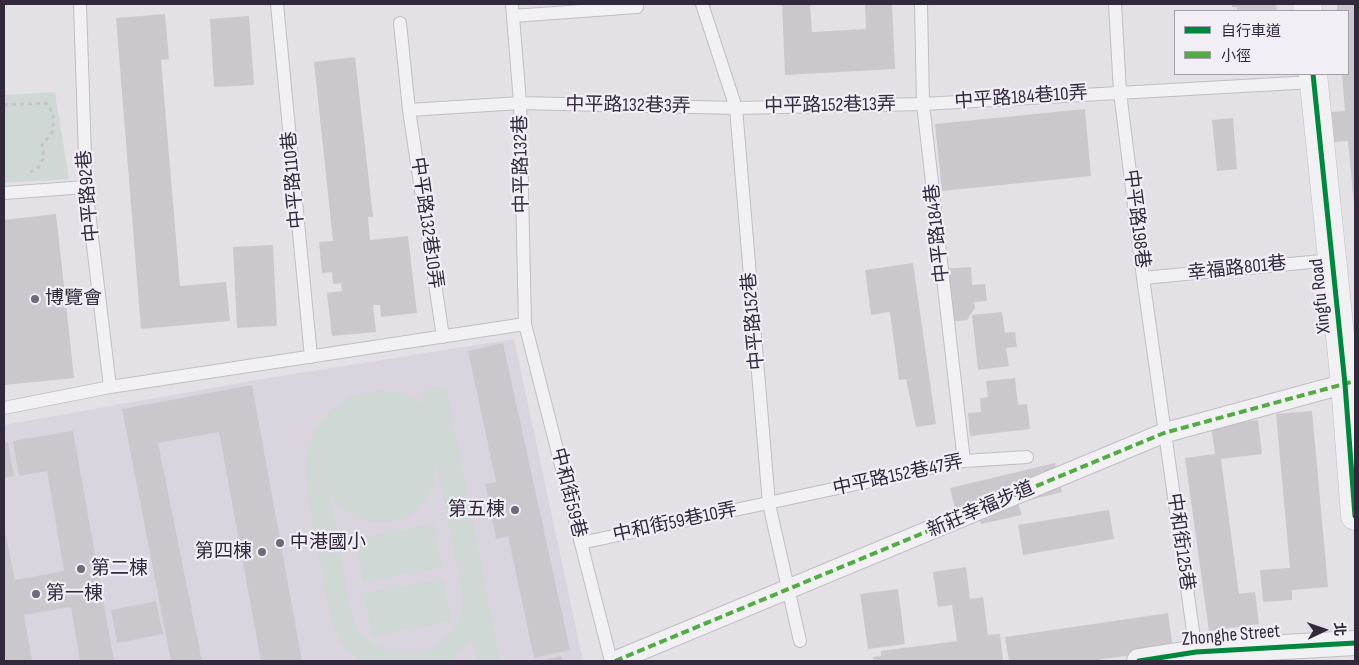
<!DOCTYPE html>
<html>
<head>
<meta charset="utf-8">
<style>
	body { margin:0 }
	#map { position:relative; width:1359px; height:665px; overflow:hidden; background:#e3e1e5; font-family:"Sofia Sans Condensed","Noto Sans TC",sans-serif }
	canvas { display:block }
	.frame { position:absolute; inset:0; border:5px solid #32293d; pointer-events:none }
	.legend { position:absolute; left:1174px; top:10px; width:175px; height:65px; box-sizing:border-box; background:#f1eef5; border:1px solid #a59fab; margin:0; padding:6px 9px; list-style:none; font-size:15px; color:#32293d }
	.legend li { display:flex; align-items:center; gap:10px; height:25px }
	.legend b { width:25px; border:1px solid #a59fab }
	.north { position:absolute; left:1299px; top:605px; width:50px; height:50px; -webkit-text-stroke:4px #f1eef5; paint-order:stroke; rotate:87deg; font-size:14px; font-weight:700; line-height:20px; text-align:center; color:#32293d }
	.north::after { content:''; display:block; margin:auto; width:18px; height:22px; background:#32293d; clip-path:polygon(50% 0,100% 100%,50% 72%,0 100%) }
</style>
</head>
<body>
<div id="map">
<canvas width="1359" height="665"></canvas>
<div class="frame"></div>
<ul class="legend">
<li><b style="height:6px;background:#00873e"></b>自行車道</li>
<li><b style="height:6px;background:#54ab46"></b>小徑</li>
</ul>
<div class="north">北</div>
</div>
<script>
const ctx = document.querySelector('canvas').getContext('2d');
ctx.lineJoin = 'round';
function fillPath(path, color) {
  ctx.fillStyle = color;
  ctx.fill(path, 'evenodd');
}
function poly(rows) {
  const path = new Path2D();
  for (const r of rows) {
    path.moveTo(r[0], r[1]);
    for (let i = 2; i < r.length; i += 2) path.lineTo(r[i], r[i + 1]);
  }
  return path;
}
function strokePath(path, color, width, dash) {
  ctx.strokeStyle = color;
  ctx.lineWidth = width;
  ctx.lineCap = dash ? 'butt' : 'round';
  ctx.setLineDash(dash || []);
  ctx.stroke(path);
}
function drawText(font, color, halo, rows, align = 'center') {
  ctx.font = font + ' "Sofia Sans Condensed","Noto Sans TC",sans-serif';
  ctx.lineWidth = 4.5;
  ctx.setLineDash([]);
  ctx.textBaseline = 'middle';
  ctx.strokeStyle = halo;
  ctx.fillStyle = color;
  for (const [text, x, y, turn = 0] of rows) {
    ctx.save();
    ctx.translate(x, y);
    ctx.rotate((+turn || 0) * Math.PI / 180);
    ctx.textAlign = isNaN(turn) ? turn : align;
    if (halo) ctx.strokeText(text, 0, 0);
    ctx.fillText(text, 0, 0);
    ctx.restore();
  }
}
fillPath(poly([
	[514,339,583,661,4,661,4,425,263,379]
]), '#d9d4dd');
fillPath(poly([
	[55,92,69,179,4,183,4,95],
	[446,385,500,661,476,661,472,639,451,661,359,661,340,640,331,622,305,481,305,454,315,429,331,409,354,395,379,390,403,393,424,403,422,389],
	[437,464,463,597,462,610,458,622,450,634,433,649,419,653,390,652,374,644,360,632,352,617,330,492,342,507,357,517,374,522,392,522,409,515,424,503,433,487],
	[434,524,442,567,363,582,355,539],
	[443,579,451,621,372,636,364,593]
]), '#d0d8d6');
fillPath(poly([
	[782,4,810,4,812,32,866,29,865,4,892,4,895,69,785,75],
	[1232,4,1276,4,1277,11,1237,11,1237,7,1232,7],
	[1337,4,1355,4,1355,215,1348,141,1334,142,1331,112,1345,111,1342,74,1348,74,1348,11,1337,11],
	[165,14,169,59,161,60,180,286,226,282,230,321,141,329,116,18],
	[249,16,254,85,214,87,210,19],
	[355,57,373,217,368,217,370,240,408,236,417,313,381,317,380,305,373,305,376,332,332,336,327,293,342,291,341,283,333,284,332,272,322,273,319,242,333,241,314,62],
	[1085,109,1091,176,942,191,935,124],
	[1233,118,1237,169,1217,171,1212,120],
	[56,214,74,378,4,385,4,220],
	[273,245,277,326,237,328,233,247],
	[913,263,936,424,916,427,906,379,899,380,890,312,871,315,865,270],
	[971,267,972,285,985,284,987,301,974,302,975,308,967,320,948,322,943,269],
	[1002,312,1005,333,1015,332,1017,347,1006,348,1009,366,978,370,972,315],
	[503,343,570,650,534,658,508,536,496,539,485,484,496,482,468,351],
	[1015,378,1018,405,1027,404,1030,429,970,436,968,413,981,412,980,398,988,397,986,381],
	[252,385,302,661,261,661,219,432,158,443,202,661,171,661,122,409],
	[1312,411,1328,587,1292,590,1292,600,1263,602,1260,570,1290,568,1276,414],
	[1258,420,1262,454,1221,459,1239,594,1255,592,1259,624,1209,631,1185,458,1215,454,1211,426],
	[73,431,114,661,80,661,71,607,24,615,32,661,4,661,4,527,15,580,64,571,47,471,19,476,13,441],
	[8,442,14,476,4,478,4,443],
	[1055,463,1062,492,1018,503,1022,515,981,524,978,512,957,517,950,488],
	[1109,510,1114,539,1023,555,1018,525],
	[966,567,970,599,983,597,988,635,1000,634,1003,661,874,661,873,657,881,656,881,651,957,641,952,605,938,607,933,572],
	[898,589,905,644,868,649,860,594],
	[156,601,163,634,117,643,111,610],
	[1168,613,1173,649,1090,661,1009,661,1005,637],
	[561,656,563,661,541,661]
]), '#cbc8cd');
const service = poly([
	[80,4,86,187,110,387],
	[277,4,311,357],
	[512,4,520,103,525,324,611,661],
	[702,4,736,108,769,504,800,641],
	[921,4,923,104,964,461],
	[1115,4,1120,92,1143,278,1196,652],
	[513,16,637,7],
	[400,23,409,110,443,337],
	[409,110,520,103,736,108,923,104,1313,82],
	[4,193,86,187],
	[1143,278,1332,260],
	[4,408,110,387,525,324],
	[581,543,964,461,1027,457]
]);
const pedestrian = poly([
	[615,661,1164,433,1355,381]
]);
const minor = poly([
	[1139,661,1196,652,1355,643]
]);
const tertiary = poly([
	[1307,4,1308,11],
	[1313,74,1345,384,1355,516]
]);
strokePath(service, '#c0bec2', 14);
strokePath(pedestrian, '#c0bec2', 21);
strokePath(minor, '#c0bec2', 26);
strokePath(tertiary, '#c0bec2', 29);
strokePath(poly([
	[4,105,46,103,53,113,53,131,42,145,44,158,37,169,26,174]
]), '#c6c2c9', 3, [4, 4]);
strokePath(service, '#f1f0f2', 12);
strokePath(pedestrian, '#f1f0f2', 19);
strokePath(minor, '#f1f0f2', 24);
strokePath(tertiary, '#f1f0f2', 28);
strokePath(poly([
	[615,661,1164,433,1355,381]
]), '#54ab46', 4, [8, 4]);
strokePath(poly([
	[1313,74,1345,384,1355,516],
	[1139,661,1196,652,1355,643]
]), '#00873e', 5);
for (const [x, y, r, color] of [
	[35,299,5,"#706978"],
	[515,510,5,"#706978"],
	[280,543,5,"#706978"],
	[262,552,5,"#706978"],
	[81,569,5,"#706978"],
	[36,594,5,"#706978"]
]) {
  const dot = new Path2D();
  dot.arc(x, y, r, 0, 2 * Math.PI);
  ctx.fillStyle = color;
  ctx.fill(dot);
  strokePath(dot, '#f1eef5', 2);
}
drawText('19px', '#32293d', '#f1eef5', [
	["中平路184巷10弄",1021,98,-4],
	["中平路132巷3弄",628,106,1],
	["中平路152巷13弄",830,106,-1],
	["中平路132巷",522,164,-91],
	["中平路110巷",294,180,-95],
	["中平路92巷",89,196,-95],
	["中平路198巷",1136,219,83],
	["中平路132巷10弄",426,223,82],
	["中平路184巷",938,233,-96],
	["幸福路801巷",1237,269,-6],
	["Xingfu Road",1321,296,-96],
	["中平路152巷",754,321,-95],
	["中平路152巷47弄",898,476,-12],
	["中和街59巷",568,493,76],
	["新莊幸福步道",981,510,-23],
	["中和街59巷10弄",675,523,-12],
	["中和街125巷",1180,542,82],
	["Zhonghe Street",1231,636,-5]
]);
drawText('19px', '#32293d', '#f1eef5', [
	["博覽會",45,299],
	["第五棟",505,510,"right"],
	["中港國小",290,543],
	["第四棟",252,552,"right"],
	["第二棟",91,569],
	["第一棟",46,594]
], 'left');
</script>
</body>
</html>
